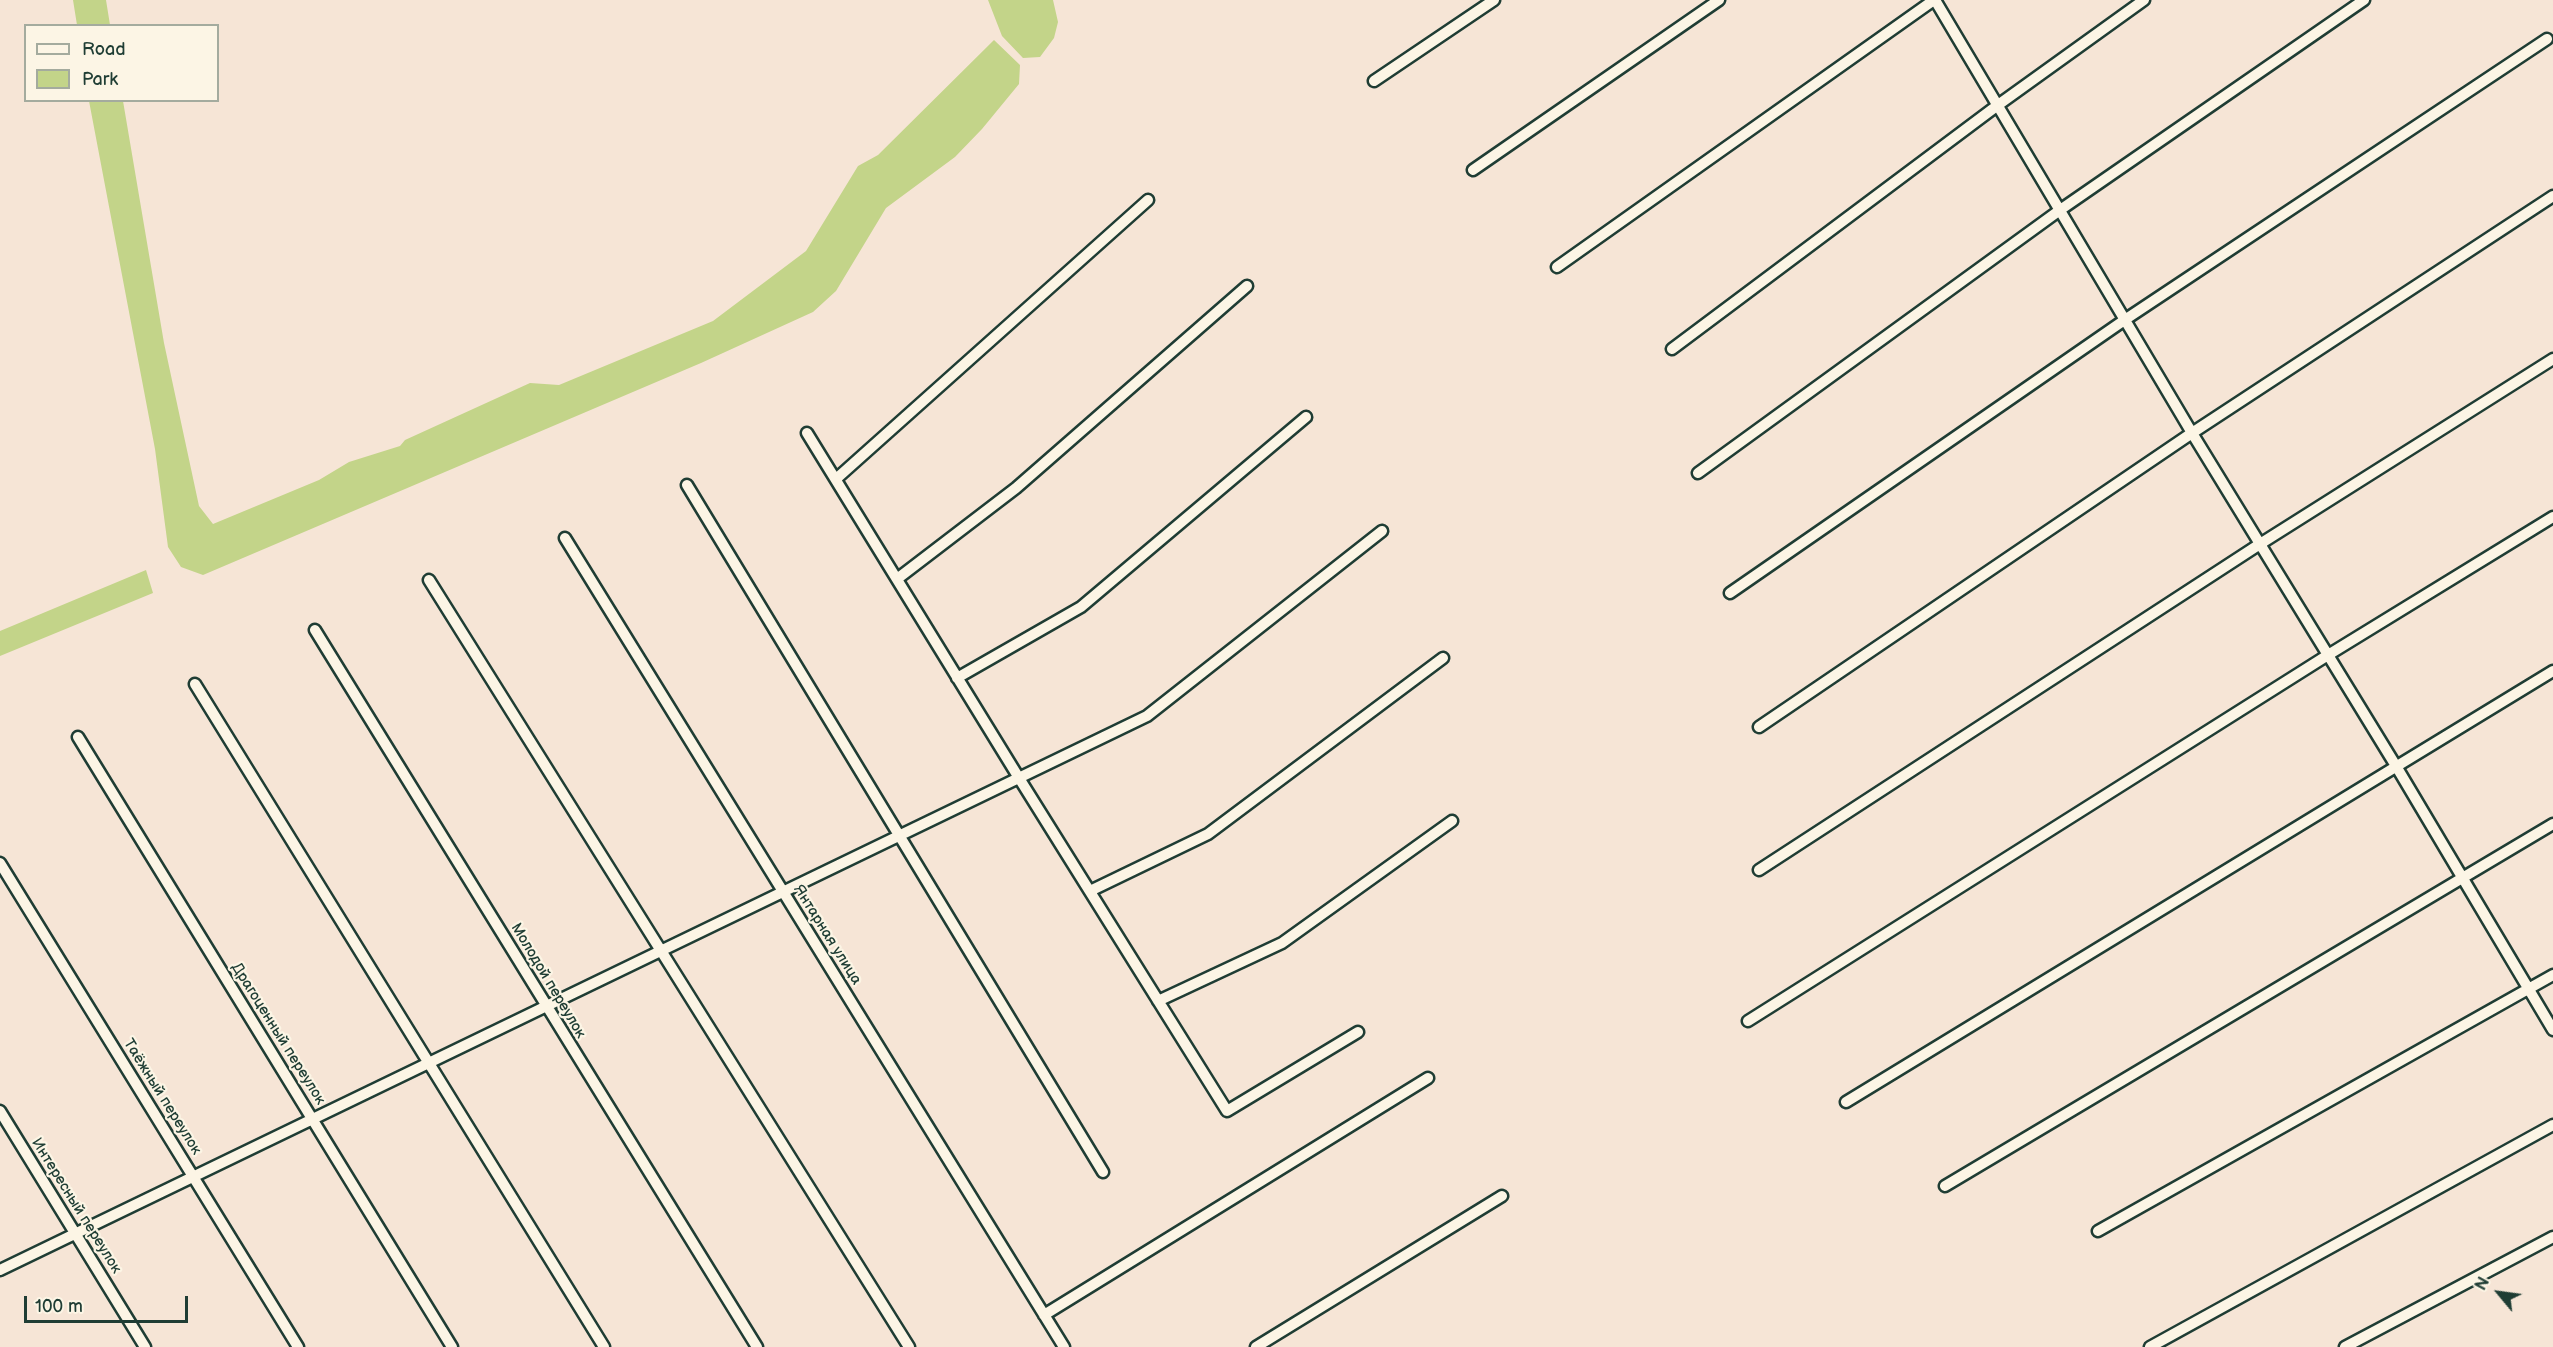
<!DOCTYPE html>
<html>
<head>
<meta charset="utf-8">
<style>
	body { margin:0 }
	#map { position:relative; width:2553px; height:1347px; overflow:hidden; background:#f6e5d6; font-family:"Balsamiq Sans",sans-serif }
	canvas { display:block }
	.legend { position:absolute; left:24px; top:24px; width:195px; height:78px; box-sizing:border-box; background:#fcf5e5; border:2px solid #a4ab9e; margin:0; padding:8px 10px; list-style:none; font-size:18px; color:#1f3d34 }
	.legend li { display:flex; align-items:center; gap:12px; height:30px }
	.legend b { width:30px; border:2px solid #a4ab9e }
	.north { position:absolute; left:2469px; top:1263px; width:60px; height:60px; -webkit-text-stroke:4px #fcf5e5; paint-order:stroke; rotate:299deg; font-size:16px; font-weight:700; line-height:24px; text-align:center; color:#1f3d34 }
	.north::after { content:''; display:block; margin:auto; width:21px; height:27px; background:#1f3d34; clip-path:polygon(50% 0,100% 100%,50% 72%,0 100%) }
	.scale { position:absolute; left:24px; top:1296px; width:164px; height:27px; box-sizing:border-box; border:3px solid #1f3d34; border-top:0; padding-left:8px; font-size:18px; line-height:21px; white-space:nowrap; color:#1f3d34; -webkit-text-stroke:4px #fcf5e5; paint-order:stroke }
</style>
</head>
<body>
<div id="map">
<canvas width="2553" height="1347"></canvas>
<ul class="legend">
<li><b style="height:8px;background:#fcf5e5"></b>Road</li>
<li><b style="height:16px;background:#c3d489"></b>Park</li>
</ul>
<div class="north">N</div>
<div class="scale">100 m</div>
</div>
<script>
const ctx = document.querySelector('canvas').getContext('2d');
ctx.lineJoin = 'round';
function fillPath(path, color) {
  ctx.fillStyle = color;
  ctx.fill(path, 'evenodd');
}
function poly(rows) {
  const path = new Path2D();
  for (const r of rows) {
    path.moveTo(r[0], r[1]);
    for (let i = 2; i < r.length; i += 2) path.lineTo(r[i], r[i + 1]);
  }
  return path;
}
function strokePath(path, color, width, dash) {
  ctx.strokeStyle = color;
  ctx.lineWidth = width;
  ctx.lineCap = dash ? 'butt' : 'round';
  ctx.setLineDash(dash || []);
  ctx.stroke(path);
}
function drawText(font, color, halo, rows, align = 'center') {
  ctx.font = font + ' "Balsamiq Sans",sans-serif';
  ctx.lineWidth = 4.5;
  ctx.setLineDash([]);
  ctx.textBaseline = 'middle';
  ctx.strokeStyle = halo;
  ctx.fillStyle = color;
  for (const [text, x, y, turn = 0] of rows) {
    ctx.save();
    ctx.translate(x, y);
    ctx.rotate((+turn || 0) * Math.PI / 180);
    ctx.textAlign = isNaN(turn) ? turn : align;
    if (halo) ctx.strokeText(text, 0, 0);
    ctx.fillText(text, 0, 0);
    ctx.restore();
  }
}
fillPath(poly([
	[73,0,106,0,110,25,77,25],
	[988,0,1053,0,1058,22,1054,38,1040,57,1023,58,1002,36],
	[994,40,1020,65,1019,84,982,129,955,157,886,208,836,291,813,312,701,363,203,575,181,567,168,547,155,449,89,101,123,101,164,343,199,506,213,524,319,480,349,462,400,446,405,440,530,383,559,385,713,321,806,251,858,166,878,155],
	[146,570,153,593,0,656,0,631]
]), '#c3d489');
const minor = poly([
	[1935,0,2192,433,2396,766,2553,1030],
	[1374,81,1494,0],
	[1473,170,1719,0],
	[1557,267,1934,0],
	[1672,349,1998,105,2144,0],
	[807,433,1019,778,1227,1111,1358,1032],
	[1698,473,2060,210,2364,0],
	[836,479,1148,200],
	[687,485,1103,1172],
	[565,538,1064,1347],
	[897,579,1016,488,1247,286],
	[429,580,909,1347],
	[1730,593,2126,319,2547,39],
	[315,630,757,1347],
	[957,678,1081,607,1306,417],
	[195,684,604,1347],
	[1759,727,2192,433,2553,196],
	[78,737,452,1347],
	[0,863,298,1347],
	[1759,870,2260,544,2553,359],
	[1090,891,1208,834,1443,658],
	[1158,1001,1282,943,1452,821],
	[1748,1021,2328,655,2553,517],
	[1846,1102,2553,671],
	[0,1111,145,1347],
	[1945,1186,2553,824],
	[2098,1231,2553,975],
	[0,1270,1147,716,1382,531],
	[1044,1315,1428,1078],
	[1256,1347,1502,1196],
	[2150,1347,2553,1125],
	[2345,1347,2553,1237]
]);
strokePath(minor, '#1f3d34', 15);
strokePath(minor, '#fcf5e5', 10);
drawText('15px', '#1f3d34', '#fcf5e5', [
	["Янтарная улица",827,935,58],
	["Молодой переулок",548,981,59],
	["Драгоценный переулок",278,1034,58],
	["Таёжный переулок",162,1097,58],
	["Интересный переулок",76,1206,58]
]);
</script>
</body>
</html>
